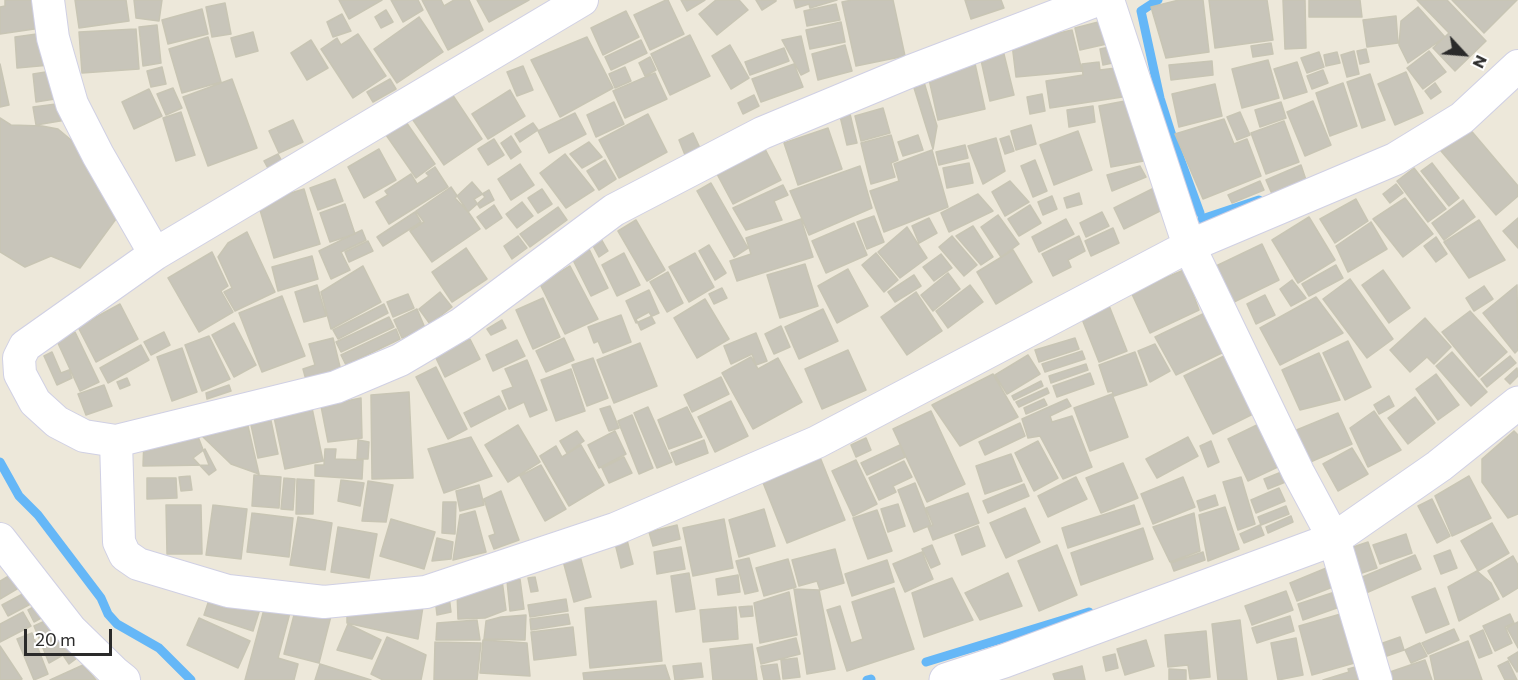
<!DOCTYPE html>
<html>
<head>
<meta charset="utf-8">
<style>
	body { margin:0 }
	#map { position:relative; width:1518px; height:680px; overflow:hidden; background:#ede8da; font-family:Commissioner,sans-serif }
	canvas { display:block }
	.north { position:absolute; left:1434px; top:24px; width:60px; height:60px; -webkit-text-stroke:4px #fff; paint-order:stroke; rotate:116deg; font-size:16px; font-weight:700; line-height:24px; text-align:center; color:#2a2a2a }
	.north::after { content:''; display:block; margin:auto; width:21px; height:27px; background:#2a2a2a; clip-path:polygon(50% 0,100% 100%,50% 72%,0 100%) }
	.scale { position:absolute; left:24px; top:629px; width:88px; height:27px; box-sizing:border-box; border:3px solid #2a2a2a; border-top:0; padding-left:8px; font-size:18px; line-height:21px; white-space:nowrap; color:#2a2a2a; -webkit-text-stroke:4px #fff; paint-order:stroke }
</style>
</head>
<body>
<div id="map">
<canvas width="1518" height="680"></canvas>
<div class="north">N</div>
<div class="scale">20 m</div>
</div>
<script>
const ctx = document.querySelector('canvas').getContext('2d');
ctx.lineJoin = 'round';
function poly(rows) {
  const path = new Path2D();
  for (const r of rows) {
    path.moveTo(r[0], r[1]);
    for (let i = 2; i < r.length; i += 2) path.lineTo(r[i], r[i + 1]);
  }
  return path;
}
function strokePath(path, color, width, dash) {
  ctx.strokeStyle = color;
  ctx.lineWidth = width;
  ctx.lineCap = dash ? 'butt' : 'round';
  ctx.setLineDash(dash || []);
  ctx.stroke(path);
}
function fillPath(path, color) {
  ctx.fillStyle = color;
  ctx.fill(path, 'evenodd');
}
strokePath(poly([
	[1158,0,1141,11,1160,98,1174,142,1200,213],
	[1202,219,1259,200],
	[0,462,19,496,38,515,101,598,108,614,117,624,159,648,191,680],
	[926,662,1089,612],
	[867,680,871,679]
]), '#65b7f7', 9);
const building = poly([
	[5,0,44,0,48,27,0,34,0,7,5,6,5,0],
	[75,0,126,0,129,21,79,28,75,0],
	[134,0,162,0,159,21,136,18,134,0],
	[339,0,382,0,349,19,339,0],
	[391,0,418,0,423,10,403,22,391,0],
	[422,0,441,0,444,6,454,0,469,0,483,30,448,50,422,0],
	[477,0,529,0,489,22,477,0],
	[666,0,668,0,684,34,650,50,634,15,666,0],
	[681,0,705,0,687,11,681,0],
	[716,0,739,0,748,10,717,35,699,14,716,0],
	[756,0,776,0,776,1,762,10,756,0],
	[794,0,837,0,810,8,809,4,796,8,794,0],
	[852,0,893,0,905,56,856,66,842,2,852,0],
	[965,0,1001,0,1004,8,971,19,965,0],
	[1179,0,1203,0,1209,52,1166,58,1151,7,1179,0],
	[1209,0,1267,0,1273,40,1215,48,1209,0],
	[1283,0,1305,0,1306,48,1285,49,1283,0],
	[1309,0,1360,0,1362,17,1309,17,1309,0],
	[1417,0,1447,0,1486,41,1455,71,1433,48,1449,33,1417,0],
	[1452,0,1517,0,1484,33,1452,0],
	[225,3,231,34,212,37,206,7,225,3],
	[836,4,840,20,807,26,804,11,836,4],
	[1418,7,1445,37,1408,63,1399,45,1401,21,1418,7],
	[202,9,208,34,168,44,162,20,202,9],
	[386,10,393,22,381,28,375,17,386,10],
	[626,11,639,37,603,55,591,28,626,11],
	[342,14,351,31,333,37,327,22,342,14],
	[1396,16,1398,43,1367,47,1363,20,1396,16],
	[419,17,443,52,397,83,374,49,419,17],
	[1106,20,1111,43,1080,50,1075,28,1106,20],
	[841,22,845,42,810,49,806,30,841,22],
	[157,25,161,63,143,66,139,27,157,25],
	[136,29,139,69,82,73,79,32,136,29],
	[1072,30,1082,71,1016,77,1012,44,1072,30],
	[253,32,258,51,236,57,231,38,253,32],
	[44,33,50,65,17,68,15,37,44,33],
	[358,34,386,76,353,98,321,49,337,38,341,45,358,34],
	[690,35,710,76,670,95,651,54,690,35],
	[801,36,809,71,801,75,782,40,801,36],
	[208,37,221,82,182,93,169,49,208,37],
	[587,37,613,88,560,117,531,60,587,37],
	[311,40,328,68,307,80,291,53,311,40],
	[641,40,647,53,611,70,605,57,641,40],
	[1271,43,1273,54,1253,57,1251,46,1271,43],
	[730,45,749,78,731,89,712,56,730,45],
	[845,45,852,71,818,80,812,54,845,45],
	[1119,45,1122,61,1103,65,1100,49,1119,45],
	[1002,46,1014,95,990,101,979,51,1002,46],
	[784,48,789,61,750,75,745,62,784,48],
	[1366,49,1369,62,1360,64,1357,51,1366,49],
	[972,50,985,109,938,120,925,61,972,50],
	[1354,51,1359,74,1347,77,1341,55,1354,51],
	[1429,51,1446,72,1423,89,1407,68,1429,51],
	[1319,52,1324,67,1307,73,1301,58,1319,52],
	[1337,52,1340,63,1326,66,1324,55,1337,52],
	[650,57,656,70,645,76,639,63,650,57],
	[1268,60,1279,98,1242,108,1232,69,1268,60],
	[1212,61,1213,75,1171,80,1169,65,1212,61],
	[1099,62,1100,70,1124,67,1129,96,1050,108,1046,81,1083,75,1082,64,1099,62],
	[1297,62,1307,92,1284,99,1274,69,1297,62],
	[0,64,9,105,0,107,0,64],
	[794,64,803,87,761,102,752,79,794,64],
	[523,66,533,90,517,96,507,72,523,66],
	[162,67,166,84,151,87,147,71,162,67],
	[625,67,631,81,615,88,609,74,625,67],
	[1323,70,1328,83,1312,89,1307,76,1323,70],
	[52,71,55,99,36,102,33,74,52,71],
	[921,72,937,126,933,149,910,75,921,72],
	[1406,72,1423,113,1395,125,1378,84,1406,72],
	[655,73,667,99,625,118,613,91,655,73],
	[1370,74,1385,120,1362,128,1347,82,1370,74],
	[232,79,257,148,208,166,183,97,232,79],
	[390,79,396,89,373,102,367,92,390,79],
	[1343,83,1357,126,1330,136,1316,93,1343,83],
	[1435,83,1441,92,1431,99,1425,91,1435,83],
	[1215,84,1222,116,1179,127,1172,94,1215,84],
	[173,88,182,108,166,115,157,94,173,88],
	[149,89,162,116,134,129,122,102,149,89],
	[510,90,525,116,488,139,472,114,510,90],
	[452,94,482,139,444,165,413,120,452,94],
	[1042,94,1045,111,1030,114,1027,97,1042,94],
	[754,95,759,106,743,114,738,103,754,95],
	[1130,100,1149,160,1111,167,1099,106,1130,100],
	[1313,101,1331,145,1305,156,1287,112,1313,101],
	[614,102,624,124,596,137,587,115,614,102],
	[1281,102,1286,118,1260,127,1255,110,1281,102],
	[64,103,66,120,36,125,33,107,64,103],
	[1093,106,1095,122,1069,127,1067,110,1093,106],
	[883,108,890,133,861,141,855,116,883,108],
	[181,112,195,155,176,161,163,118,181,112],
	[1240,112,1250,135,1237,140,1227,117,1240,112],
	[575,113,586,134,549,153,538,131,575,113],
	[648,114,667,152,619,178,599,140,648,114],
	[850,114,857,143,847,145,840,116,850,114],
	[0,118,11,125,42,126,58,129,83,150,124,208,80,268,51,256,25,267,0,252,0,118],
	[404,119,435,164,416,178,384,132,404,119],
	[1224,119,1234,144,1247,139,1261,176,1203,199,1175,134,1224,119],
	[293,120,303,142,279,153,269,131,293,120],
	[1284,121,1299,162,1266,174,1251,133,1284,121],
	[533,123,538,130,520,142,515,134,533,123],
	[1031,125,1036,144,1016,150,1011,131,1031,125],
	[1468,127,1518,186,1518,196,1496,215,1441,151,1468,127],
	[828,128,842,169,798,185,784,143,828,128],
	[1078,131,1092,170,1054,185,1040,145,1078,131],
	[693,133,700,148,685,155,679,140,693,133],
	[891,135,898,160,891,163,895,177,871,184,861,143,891,135],
	[918,135,923,150,903,156,898,142,918,135],
	[511,136,521,152,511,159,501,143,511,136],
	[1009,136,1014,151,1005,154,1000,139,1009,136],
	[996,138,1005,171,983,184,968,146,996,138],
	[494,139,504,155,488,165,478,149,494,139],
	[589,142,602,157,582,168,570,154,589,142],
	[965,145,968,158,939,165,936,152,965,145],
	[379,149,396,180,364,198,348,167,379,149],
	[765,149,781,180,733,204,717,174,765,149],
	[932,150,948,207,884,232,870,191,899,181,894,164,932,150],
	[278,154,284,165,270,172,264,161,278,154],
	[565,154,594,190,566,208,540,173,565,154],
	[605,160,616,179,599,190,587,171,605,160],
	[1035,160,1047,191,1033,197,1021,166,1035,160],
	[969,163,973,183,947,188,943,168,969,163],
	[1432,163,1459,198,1449,206,1421,171,1432,163],
	[520,164,534,185,511,200,498,179,520,164],
	[1301,165,1306,180,1272,194,1266,180,1301,165],
	[860,166,872,208,809,235,790,191,860,166],
	[1140,166,1146,177,1112,191,1107,175,1140,166],
	[435,167,448,187,389,224,376,202,388,195,385,191,411,174,417,184,429,176,426,173,435,167],
	[1414,168,1446,209,1428,222,1397,181,1414,168],
	[335,179,343,201,318,210,310,188,335,179],
	[1010,181,1029,202,1005,216,992,192,1010,181],
	[1260,181,1264,190,1232,203,1228,195,1260,181],
	[472,182,485,197,468,212,455,198,472,182],
	[711,183,748,248,734,257,697,191,711,183],
	[1396,184,1403,193,1390,203,1383,194,1396,184],
	[783,185,788,195,774,201,782,220,746,230,733,208,783,185],
	[451,187,480,229,432,262,410,231,424,222,416,211,451,187],
	[1154,188,1164,209,1124,229,1114,208,1154,188],
	[304,189,320,244,274,258,258,203,304,189],
	[542,189,552,204,538,213,528,198,542,189],
	[489,190,494,200,480,208,474,199,489,190],
	[1079,193,1082,204,1067,208,1064,198,1079,193],
	[978,194,993,211,949,232,941,213,978,194],
	[1052,196,1057,209,1043,215,1038,202,1052,196],
	[1405,198,1433,234,1403,257,1373,219,1405,198],
	[1356,199,1368,221,1335,243,1320,219,1356,199],
	[1463,200,1475,217,1444,240,1432,223,1463,200],
	[522,202,533,216,517,228,506,214,522,202],
	[345,204,355,234,330,242,320,213,345,204],
	[494,205,502,218,486,229,477,217,494,205],
	[1030,205,1041,223,1019,236,1008,219,1030,205],
	[558,207,567,220,530,247,520,234,558,207],
	[415,212,421,222,383,246,377,237,415,212],
	[1102,212,1109,226,1086,237,1080,223,1102,212],
	[998,215,1019,244,1001,257,981,227,998,215],
	[874,216,884,242,867,249,857,222,874,216],
	[1309,217,1335,260,1298,283,1272,240,1309,217],
	[929,218,937,233,919,243,912,226,929,218],
	[1518,218,1518,248,1503,231,1518,218],
	[801,219,813,257,737,281,730,261,751,254,746,238,801,219],
	[1066,219,1074,234,1039,252,1032,237,1066,219],
	[636,220,665,270,647,281,618,231,636,220],
	[1479,220,1505,260,1469,278,1444,242,1479,220],
	[1371,222,1387,249,1348,272,1336,246,1371,222],
	[854,223,867,255,826,273,812,241,854,223],
	[973,226,993,257,981,265,956,236,973,226],
	[907,227,927,258,900,278,878,252,907,227],
	[1113,228,1119,243,1091,256,1085,241,1113,228],
	[362,230,366,240,341,252,350,270,331,279,319,251,362,230],
	[247,232,275,292,235,311,224,292,232,288,218,257,228,243,247,232],
	[518,236,527,248,512,259,504,246,518,236],
	[952,236,977,265,964,276,939,247,952,236],
	[1079,236,1085,251,1068,260,1071,267,1053,276,1042,254,1079,236],
	[600,237,608,251,599,257,591,242,600,237],
	[1436,237,1447,254,1436,262,1424,246,1436,237],
	[368,241,373,251,349,262,345,252,368,241],
	[1262,244,1279,280,1234,302,1216,266,1262,244],
	[709,245,726,273,715,280,699,251,709,245],
	[588,247,608,288,591,296,572,258,588,247],
	[466,248,487,279,452,302,432,272,466,248],
	[1013,250,1032,282,996,304,977,272,1013,250],
	[212,252,228,286,221,291,233,312,199,332,168,278,212,252],
	[624,253,640,285,617,296,602,265,624,253],
	[695,253,714,287,689,302,669,267,695,253],
	[876,253,898,280,884,292,862,265,876,253],
	[941,254,952,268,934,281,923,267,941,254],
	[312,256,318,279,278,291,272,267,312,256],
	[805,264,818,306,780,318,767,275,805,264],
	[1336,265,1343,278,1309,296,1302,284,1336,265],
	[363,266,381,302,331,329,321,292,363,266],
	[570,266,598,319,565,334,540,284,570,266],
	[848,269,868,306,837,323,818,286,848,269],
	[1184,270,1199,310,1150,333,1131,292,1184,270],
	[1383,270,1410,308,1389,323,1362,285,1383,270],
	[668,272,683,303,667,312,650,282,668,272],
	[948,273,960,289,933,311,921,295,948,273],
	[914,275,921,286,895,302,888,292,914,275],
	[1350,279,1393,339,1367,358,1323,299,1350,279],
	[1292,280,1306,298,1291,306,1280,289,1292,280],
	[317,285,326,316,304,322,295,292,317,285],
	[970,285,983,302,948,328,936,311,970,285],
	[1517,285,1518,350,1515,353,1483,313,1517,285],
	[1484,286,1493,299,1474,311,1466,298,1484,286],
	[722,288,727,298,714,304,709,294,722,288],
	[649,290,659,313,636,323,626,301,649,290],
	[440,292,452,307,430,324,419,309,440,292],
	[916,292,942,331,907,355,881,317,916,292],
	[408,294,414,308,393,317,387,302,408,294],
	[1265,295,1275,315,1256,324,1247,304,1265,295],
	[282,296,305,356,262,372,239,313,282,296],
	[1316,297,1343,333,1280,365,1260,328,1316,297],
	[543,298,560,337,533,349,516,310,543,298],
	[705,299,729,339,697,358,674,318,705,299],
	[1108,303,1127,351,1099,362,1080,314,1108,303],
	[120,304,138,339,96,362,78,327,120,304],
	[384,304,388,313,338,339,333,330,384,304],
	[417,309,425,328,402,338,394,320,417,309],
	[823,309,838,341,799,359,785,327,823,309],
	[1209,311,1228,350,1176,375,1155,337,1209,311],
	[1470,311,1507,352,1479,377,1442,332,1470,311],
	[649,312,655,323,641,330,636,319,649,312],
	[621,315,631,342,603,353,598,341,594,343,588,327,621,315],
	[389,317,394,327,341,352,336,342,389,317],
	[1425,318,1451,347,1434,364,1427,357,1410,372,1390,350,1425,318],
	[502,320,506,328,491,335,487,329,502,320],
	[234,323,256,365,234,377,212,335,234,323],
	[781,326,790,347,774,354,765,334,781,326],
	[396,329,400,339,346,365,341,355,396,329],
	[75,332,99,382,80,391,57,341,75,332],
	[164,332,170,345,151,355,144,342,164,332],
	[756,333,767,361,756,365,752,354,731,364,724,346,756,333],
	[209,336,230,379,202,391,185,345,209,336],
	[333,338,341,371,306,380,303,369,315,365,309,344,333,338],
	[564,338,574,360,546,372,536,351,564,338],
	[1075,338,1079,349,1039,362,1035,350,1075,338],
	[470,339,480,359,445,377,435,356,470,339],
	[517,340,525,356,493,371,486,355,517,340],
	[1348,341,1371,387,1345,400,1323,353,1348,341],
	[640,343,657,386,614,403,597,360,640,343],
	[1155,344,1170,371,1150,382,1138,351,1155,344],
	[141,345,149,360,108,383,100,368,141,345],
	[182,348,197,392,172,401,157,357,182,348],
	[848,350,866,390,822,409,805,369,848,350],
	[1236,350,1265,408,1213,434,1184,376,1236,350],
	[1082,351,1085,359,1045,372,1042,364,1082,351],
	[52,352,61,373,69,370,72,378,57,385,44,356,52,352],
	[1135,352,1147,385,1114,396,1112,391,1108,392,1099,365,1135,352],
	[1452,352,1487,392,1471,406,1436,366,1452,352],
	[1319,353,1340,400,1300,410,1282,370,1319,353],
	[1028,355,1040,374,1007,394,995,375,1028,355],
	[1510,356,1516,363,1487,387,1481,379,1510,356],
	[751,357,758,369,778,358,802,402,753,429,722,373,751,357],
	[593,358,608,398,587,406,572,365,593,358],
	[527,360,547,410,530,417,524,402,509,409,502,391,513,387,505,369,527,360],
	[1086,364,1088,370,1051,383,1049,376,1086,364],
	[436,367,467,429,448,439,416,377,436,367],
	[1517,368,1518,376,1510,384,1505,379,1517,368],
	[571,369,585,411,556,421,541,380,571,369],
	[1090,373,1094,384,1057,397,1053,386,1090,373],
	[993,374,1018,417,960,446,932,405,993,374],
	[1436,374,1459,405,1438,420,1416,389,1436,374],
	[721,377,729,394,692,412,684,395,721,377],
	[127,378,130,385,120,389,117,382,127,378],
	[1041,381,1043,386,1014,400,1012,396,1041,381],
	[104,385,112,406,86,415,78,394,104,385],
	[229,385,231,391,207,399,206,393,229,385],
	[1047,388,1049,393,1019,407,1016,402,1047,388],
	[409,392,413,478,372,479,371,395,409,392],
	[1112,394,1128,437,1090,451,1074,408,1112,394],
	[499,396,506,409,471,427,464,413,499,396],
	[1389,396,1394,406,1379,414,1374,405,1389,396],
	[1415,397,1435,423,1408,444,1388,418,1415,397],
	[361,398,362,438,328,442,321,406,361,398],
	[1044,399,1047,405,1026,414,1024,408,1044,399],
	[1067,399,1071,406,1050,416,1052,422,1072,416,1092,467,1063,479,1040,436,1028,438,1022,419,1067,399],
	[731,401,748,436,715,452,698,417,731,401],
	[610,406,619,428,609,431,600,409,610,406],
	[648,407,672,462,657,468,634,413,648,407],
	[687,407,702,437,669,449,658,420,687,407],
	[312,408,323,461,285,469,274,417,312,408],
	[931,411,965,484,927,502,893,429,931,411],
	[1374,411,1401,450,1368,467,1350,428,1374,411],
	[1338,413,1352,444,1308,463,1294,431,1338,413],
	[632,415,653,468,639,474,618,421,632,415],
	[270,416,278,454,258,458,250,420,270,416],
	[1020,423,1025,436,985,455,979,442,1020,423],
	[1261,423,1282,465,1248,481,1228,439,1261,423],
	[518,425,540,462,508,482,485,445,518,425],
	[248,426,259,474,231,464,201,435,248,426],
	[577,431,584,441,567,453,560,441,577,431],
	[615,431,626,454,599,468,588,445,615,431],
	[1514,431,1518,435,1518,514,1508,518,1482,482,1482,459,1514,431],
	[197,434,209,465,143,466,144,439,197,434],
	[471,437,492,476,444,493,428,449,471,437],
	[1188,437,1198,456,1157,478,1146,459,1188,437],
	[866,438,871,450,856,457,851,445,866,438],
	[358,440,369,442,368,459,357,459,358,440],
	[704,440,708,453,676,465,671,453,704,440],
	[1038,441,1058,478,1034,491,1015,453,1038,441],
	[1211,441,1219,462,1208,467,1200,446,1211,441],
	[581,445,604,485,569,506,540,456,556,446,562,457,581,445],
	[900,445,905,457,867,475,861,463,900,445],
	[816,447,845,520,787,543,758,470,816,447],
	[1352,448,1368,474,1338,491,1323,464,1352,448],
	[205,449,216,470,209,475,193,458,205,449],
	[325,449,336,449,335,459,363,460,362,479,315,476,315,465,324,465,325,449],
	[1011,454,1022,481,985,494,976,466,1011,454],
	[624,457,632,473,609,483,602,468,624,457],
	[856,460,877,504,853,516,832,471,856,460],
	[904,461,912,477,893,486,896,492,879,500,869,478,904,461],
	[1123,463,1138,498,1101,513,1086,478,1123,463],
	[541,465,566,509,545,521,520,476,541,465],
	[1284,471,1288,481,1268,489,1264,479,1284,471],
	[254,475,281,477,279,508,252,506,254,475],
	[190,476,192,490,181,491,179,477,190,476],
	[1469,476,1491,518,1452,536,1435,496,1469,476],
	[1076,477,1087,499,1048,517,1038,496,1076,477],
	[1183,477,1195,507,1153,524,1141,494,1183,477],
	[1241,477,1255,524,1238,530,1223,482,1241,477],
	[147,478,176,478,177,498,147,499,147,478],
	[284,478,295,479,293,510,281,509,284,478],
	[297,479,314,480,313,514,296,514,297,479],
	[341,480,364,483,360,506,338,501,341,480],
	[368,481,393,485,386,522,362,521,368,481],
	[915,483,931,525,914,532,898,490,915,483],
	[1024,484,1029,496,988,513,983,501,1024,484],
	[479,485,484,505,460,511,456,491,479,485],
	[1279,488,1285,501,1256,513,1251,500,1279,488],
	[501,491,519,540,494,549,489,536,495,534,484,499,501,491],
	[968,493,979,523,933,540,928,527,933,525,926,508,968,493],
	[1215,495,1218,505,1200,511,1197,501,1215,495],
	[1432,499,1450,536,1437,543,1418,506,1432,499],
	[443,502,456,502,455,534,442,533,443,502],
	[898,504,905,526,888,532,881,509,898,504],
	[166,505,201,505,202,554,167,554,166,505],
	[213,505,247,509,241,559,206,555,213,505],
	[1134,505,1140,524,1068,548,1062,528,1134,505],
	[1286,506,1289,514,1261,525,1258,517,1286,506],
	[1225,507,1239,549,1208,561,1199,515,1225,507],
	[1025,508,1040,542,1006,558,990,523,1025,508],
	[764,509,775,546,739,557,729,520,764,509],
	[877,510,892,551,868,559,853,518,877,510],
	[475,511,486,552,453,560,460,515,475,511],
	[252,513,293,518,289,557,247,552,252,513],
	[1194,513,1200,551,1170,562,1153,527,1194,513],
	[1291,516,1293,522,1268,533,1266,527,1291,516],
	[298,517,332,523,325,570,290,565,298,517],
	[391,519,435,532,424,569,380,556,391,519],
	[724,519,733,568,693,576,683,528,724,519],
	[1492,523,1509,553,1478,571,1461,541,1492,523],
	[677,525,680,539,653,546,649,532,677,525],
	[1260,525,1264,535,1244,543,1240,534,1260,525],
	[978,526,985,546,962,555,955,535,978,526],
	[338,527,377,534,369,578,331,572,338,527],
	[1143,528,1153,559,1081,585,1071,553,1143,528],
	[1406,534,1412,553,1380,564,1373,545,1406,534],
	[626,536,633,564,621,568,614,539,626,536],
	[437,538,453,542,451,559,432,561,437,538],
	[1368,542,1377,568,1359,574,1350,548,1368,542],
	[932,545,940,564,931,568,922,549,932,545],
	[1057,545,1077,595,1039,611,1018,561,1057,545],
	[681,547,685,569,657,574,654,552,681,547],
	[835,549,844,583,820,590,817,581,799,586,792,560,835,549],
	[1450,550,1457,568,1441,574,1434,556,1450,550],
	[579,552,591,597,574,602,562,557,579,552],
	[922,552,933,579,905,592,893,564,922,552],
	[1203,552,1205,560,1174,571,1171,563,1203,552],
	[1415,555,1421,569,1366,593,1360,578,1415,555],
	[1513,556,1518,565,1518,588,1503,597,1488,571,1513,556],
	[749,558,758,591,745,594,736,561,749,558],
	[788,559,796,587,764,596,756,568,788,559],
	[887,560,894,582,852,596,845,574,887,560],
	[1336,564,1343,583,1297,601,1290,583,1336,564],
	[19,570,27,583,0,599,0,581,19,570],
	[1477,571,1491,583,1499,599,1459,621,1448,587,1477,571],
	[689,573,695,609,676,612,671,576,689,573],
	[1008,573,1022,606,980,620,965,593,1008,573],
	[738,575,740,592,718,595,716,579,738,575],
	[535,577,538,591,531,592,528,578,535,577],
	[952,578,973,620,924,637,912,593,952,578],
	[520,579,524,609,510,611,507,581,520,579],
	[502,580,506,610,485,618,458,619,457,591,502,580],
	[34,588,40,599,8,616,2,605,34,588],
	[894,588,914,649,847,671,827,610,840,606,851,643,863,639,852,602,894,588],
	[1435,588,1449,624,1426,633,1412,597,1435,588],
	[794,589,819,590,835,669,807,674,794,589],
	[1344,589,1348,604,1303,620,1298,604,1344,589],
	[1286,591,1293,610,1252,625,1245,606,1286,591],
	[789,592,797,635,760,643,754,603,789,592],
	[211,594,260,609,253,631,204,615,211,594],
	[449,596,451,612,437,615,435,598,449,596],
	[566,599,568,611,530,617,528,605,566,599],
	[424,600,418,639,347,623,347,608,424,600],
	[44,601,50,613,34,622,28,610,44,601],
	[656,601,662,661,590,668,585,608,656,601],
	[266,602,291,609,278,658,298,664,294,680,245,680,266,602],
	[752,606,753,616,741,617,739,607,752,606],
	[296,607,331,616,319,663,284,654,296,607],
	[736,607,738,639,703,642,700,610,736,607],
	[1351,611,1365,660,1312,675,1299,626,1351,611],
	[23,612,31,626,0,642,0,624,23,612],
	[568,614,570,624,531,630,530,619,568,614],
	[1510,614,1514,623,1505,627,1512,643,1495,651,1483,626,1510,614],
	[526,615,525,640,484,639,486,621,501,617,526,615],
	[56,616,85,652,69,664,63,655,49,663,34,626,56,616],
	[1290,616,1294,631,1257,643,1252,628,1290,616],
	[199,618,250,641,238,668,187,645,199,618],
	[477,620,480,640,436,640,437,623,477,620],
	[1240,620,1247,680,1218,680,1212,624,1240,620],
	[1518,622,1518,648,1507,628,1518,622],
	[348,624,381,640,372,659,337,650,348,624],
	[573,627,576,655,534,660,531,632,573,627],
	[1454,629,1459,640,1428,654,1422,643,1454,629],
	[1483,630,1492,653,1479,658,1470,636,1483,630],
	[1206,631,1210,677,1190,679,1188,665,1168,667,1165,635,1206,631],
	[32,633,48,674,34,680,17,639,32,633],
	[387,637,426,655,421,680,383,680,371,674,387,637],
	[1400,637,1404,650,1384,657,1380,644,1400,637],
	[796,638,800,654,761,664,757,648,796,638],
	[1296,638,1303,675,1278,680,1271,643,1296,638],
	[483,640,527,643,530,676,480,673,483,640],
	[1146,640,1154,666,1125,675,1117,649,1146,640],
	[1468,641,1482,680,1435,680,1430,656,1468,641],
	[435,642,481,643,477,680,434,680,435,642],
	[1420,643,1427,656,1411,663,1405,650,1420,643],
	[752,644,757,680,713,680,710,649,752,644],
	[0,646,22,679,20,680,0,680,0,646],
	[1518,652,1518,671,1517,672,1508,658,1518,652],
	[1115,654,1118,668,1106,671,1103,657,1115,654],
	[797,658,800,677,783,679,781,660,797,658],
	[1425,660,1432,680,1390,680,1387,673,1425,660],
	[1508,661,1517,680,1505,680,1498,666,1508,661],
	[701,663,703,677,675,680,673,666,701,663],
	[320,664,371,680,315,680,320,664],
	[777,664,780,680,764,680,761,666,777,664],
	[1366,664,1370,680,1323,680,1349,672,1348,669,1366,664],
	[83,665,96,680,50,680,83,665],
	[665,665,670,680,584,680,583,673,665,665],
	[1082,666,1085,680,1055,680,1053,674,1082,666],
	[1169,669,1186,670,1186,680,1169,680,1169,669]
]);
fillPath(building, '#c8c5ba');
strokePath(building, '#c8c5b4', 1.5);
const street = poly([
	[48,0,53,38,72,104,98,155,155,254],
	[582,0,155,254,25,346,19,358,20,374,35,402,57,422,84,436,116,441,336,387,400,360,461,324,614,210,762,133,911,71,1097,0],
	[1108,0,1189,246,1298,472,1334,539,1376,680],
	[116,441,119,542,125,555,138,564,228,591,324,602,426,592,615,529,817,442,1189,246,1395,159,1462,118,1518,66],
	[0,539,71,630,114,672,124,680]
]);
const secondary = poly([
	[946,680,1004,661,1334,539,1439,466,1518,403]
]);
strokePath(street, '#d0d0e4', 34);
strokePath(secondary, '#d0d0e4', 35);
strokePath(street, '#fff', 32);
strokePath(secondary, '#fff', 33);
</script>
</body>
</html>
